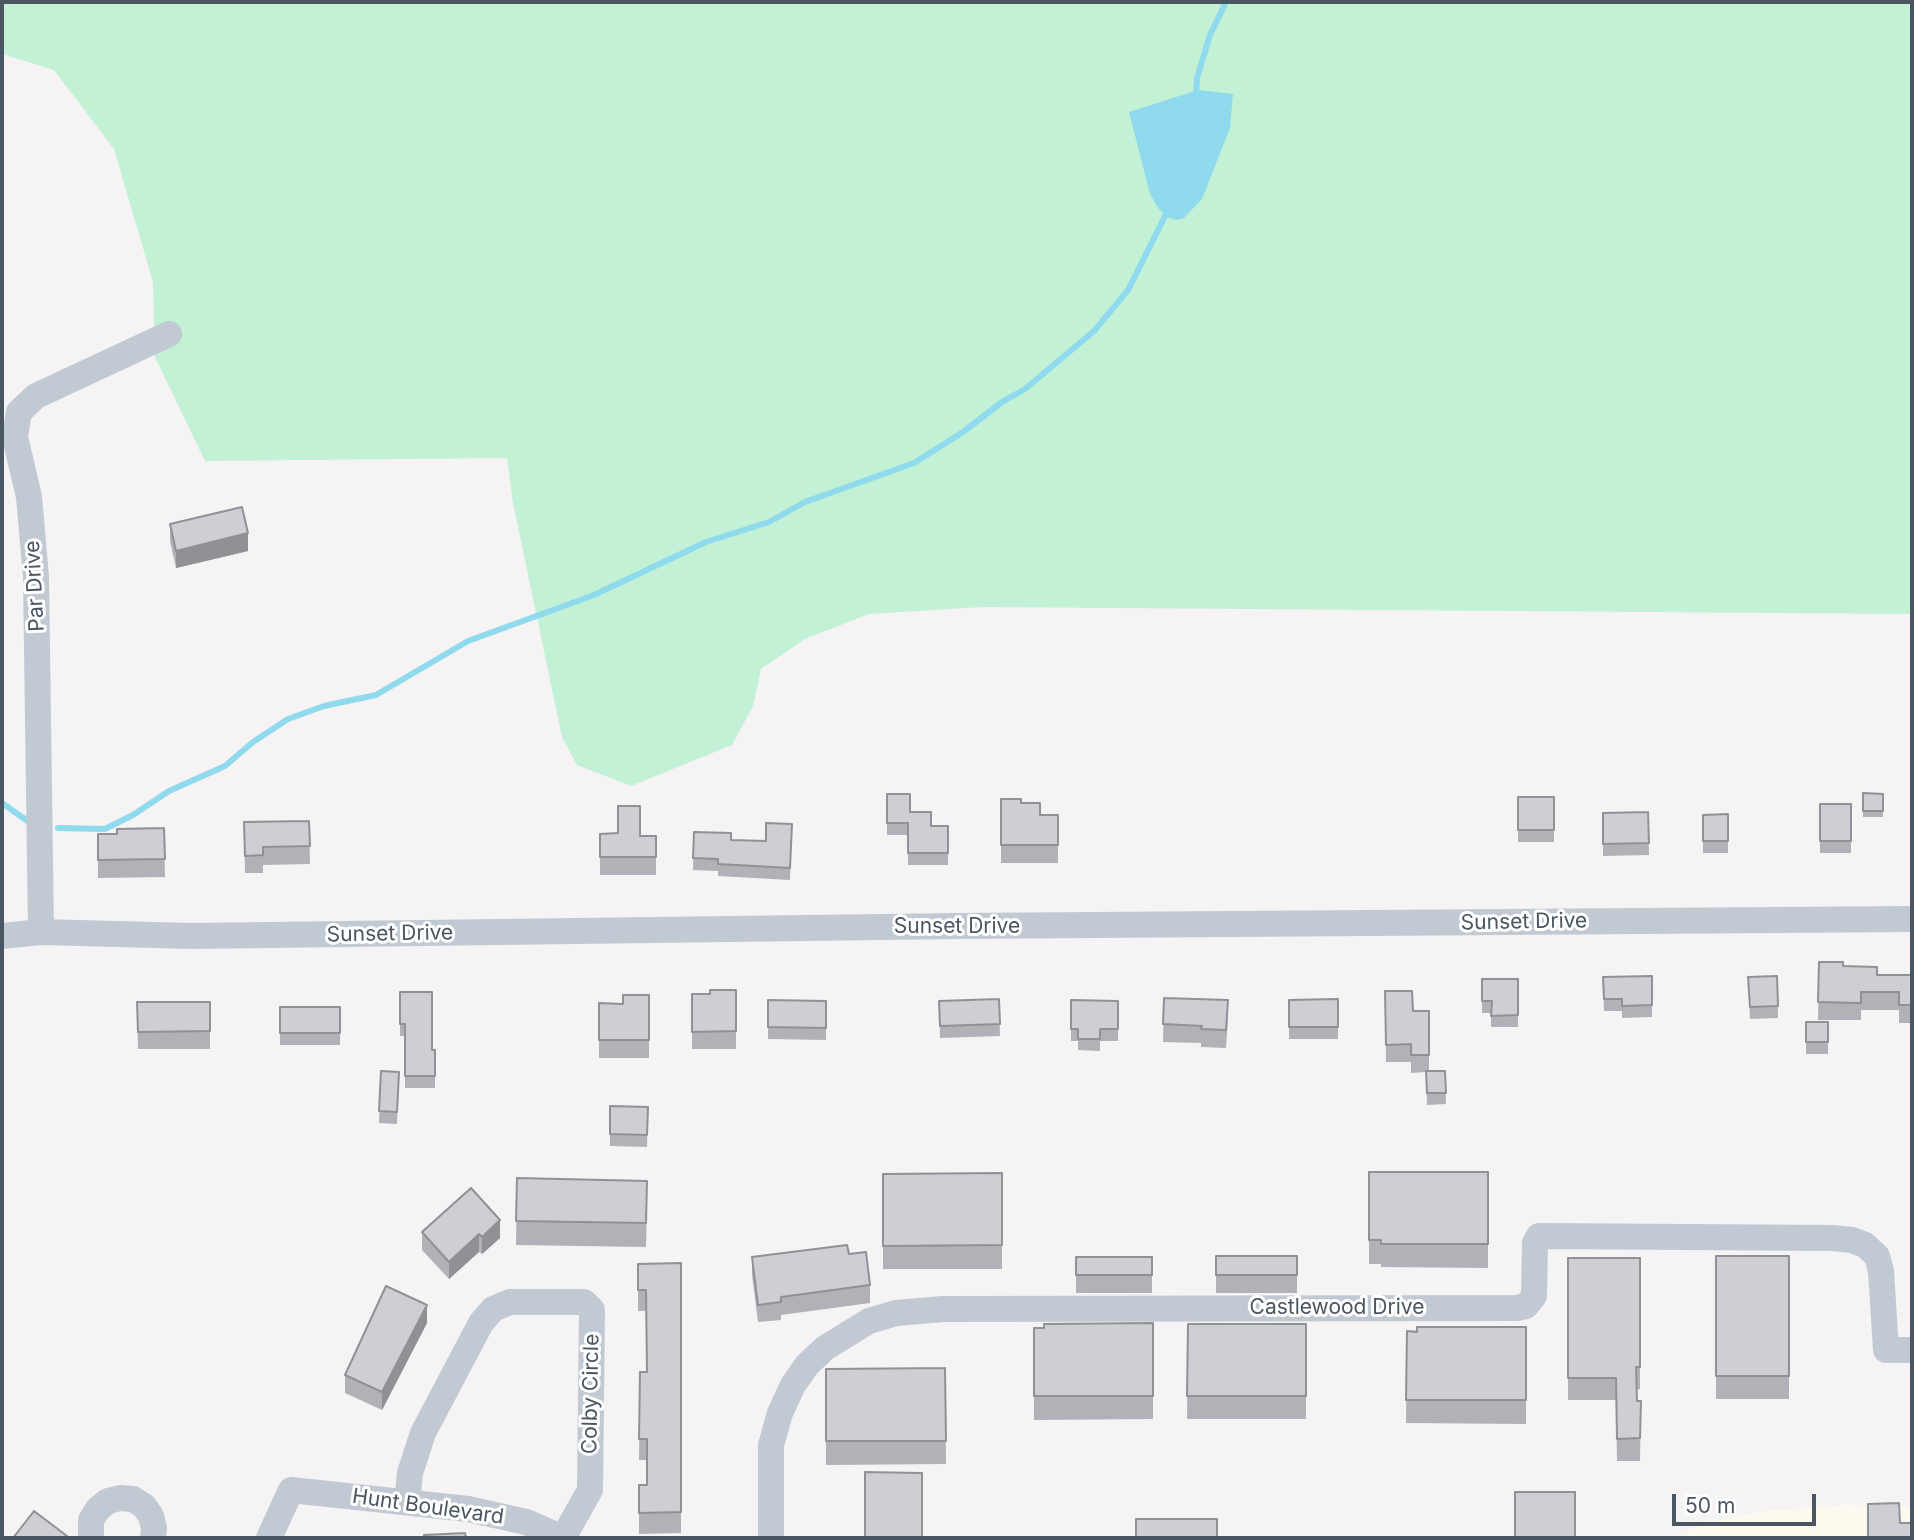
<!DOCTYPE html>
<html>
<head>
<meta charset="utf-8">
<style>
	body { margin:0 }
	#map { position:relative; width:1914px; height:1540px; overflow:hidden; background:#f5f3f3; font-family:Inter,sans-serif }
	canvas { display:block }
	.frame { position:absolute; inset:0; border:4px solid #4a5661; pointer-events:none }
	.scale { position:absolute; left:1672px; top:1494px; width:144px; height:32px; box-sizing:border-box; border:4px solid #4a5661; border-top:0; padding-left:9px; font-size:21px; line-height:24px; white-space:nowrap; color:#4a5661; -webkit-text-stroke:5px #fff; paint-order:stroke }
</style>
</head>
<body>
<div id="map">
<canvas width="1914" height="1540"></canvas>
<div class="frame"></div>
<div class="scale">50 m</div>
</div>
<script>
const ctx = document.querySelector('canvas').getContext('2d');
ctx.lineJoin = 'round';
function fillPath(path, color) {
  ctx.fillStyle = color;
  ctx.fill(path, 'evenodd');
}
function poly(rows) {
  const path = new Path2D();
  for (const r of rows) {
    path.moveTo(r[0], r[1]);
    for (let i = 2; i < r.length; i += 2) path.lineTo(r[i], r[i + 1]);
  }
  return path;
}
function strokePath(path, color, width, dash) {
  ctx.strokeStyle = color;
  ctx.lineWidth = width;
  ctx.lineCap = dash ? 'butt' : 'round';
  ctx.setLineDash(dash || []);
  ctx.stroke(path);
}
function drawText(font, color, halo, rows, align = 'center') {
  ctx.font = font + ' Inter,sans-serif';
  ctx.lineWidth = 6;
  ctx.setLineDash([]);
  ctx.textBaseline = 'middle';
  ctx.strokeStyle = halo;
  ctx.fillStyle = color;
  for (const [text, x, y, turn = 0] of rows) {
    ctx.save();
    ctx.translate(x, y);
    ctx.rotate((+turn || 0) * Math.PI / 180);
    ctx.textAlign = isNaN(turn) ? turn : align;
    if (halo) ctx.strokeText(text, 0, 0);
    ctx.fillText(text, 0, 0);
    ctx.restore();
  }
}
fillPath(poly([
	[1845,1503,1859,1507,1912,1507,1912,1538,1674,1538,1699,1526,1728,1518,1764,1511,1842,1506]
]), '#fdf9ef');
fillPath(poly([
	[2,2,1912,2,1912,614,983,607,869,614,805,639,761,669,753,706,732,745,631,786,577,765,562,737,513,503,507,458,205,461,155,357,153,282,114,149,54,70,2,54]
]), '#c3f1d5');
fillPath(poly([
	[1198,90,1233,94,1230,128,1202,199,1184,218,1177,220,1167,217,1158,208,1150,194,1129,112]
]), '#90daee');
strokePath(poly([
	[1196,98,1197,78,1210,35,1226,2],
	[2,803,29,822],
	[58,828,105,829,133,815,169,791,225,766,253,742,288,719,324,706,376,695,468,641,594,595,706,542,769,522,805,502,914,463,963,432,1002,402,1025,389,1094,331,1128,290,1168,210]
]), '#90daee', 6);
strokePath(poly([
	[41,932,36,577,29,497,15,437,19,412,36,396,169,334],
	[2,936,41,932,192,936,959,926,1912,919],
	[407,1502,410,1473,423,1433,481,1323,493,1309,510,1302,584,1302,592,1310,590,1490,563,1538],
	[91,1538,91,1520,98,1509,108,1501,120,1498,133,1499,144,1506,151,1516,154,1528,153,1538],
	[269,1538,291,1490,468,1509,526,1522,563,1538],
	[771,1538,771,1445,780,1413,793,1385,807,1365,825,1348,869,1321,896,1313,943,1309,1517,1308,1526,1306,1534,1296,1535,1243,1539,1236,1833,1238,1852,1240,1865,1245,1877,1256,1881,1271,1886,1350,1912,1350]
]), '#c1cad2', 26);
fillPath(poly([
	[170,524,248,551,176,568,170,541],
	[1863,793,1883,794,1883,817,1863,817],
	[887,794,931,826,948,826,948,865,908,865,908,835,887,835],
	[1518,797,1554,797,1554,842,1518,842],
	[1001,799,1021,803,1040,815,1058,815,1058,863,1001,863],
	[1820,804,1851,804,1851,853,1820,853],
	[1648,812,1649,855,1603,856,1603,813],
	[1728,814,1728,853,1703,853,1703,815],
	[309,821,310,864,263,865,263,873,245,873,244,822],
	[792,824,790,880,718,876,718,871,693,870,694,832,731,840,766,841],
	[164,828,165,877,98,878,98,834,117,834],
	[618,833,640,836,656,836,656,875,600,875,600,834],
	[1819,962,1843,966,1877,975,1912,975,1912,1042,1911,1042,1911,1023,1899,1023,1899,1010,1861,1010,1861,1020,1818,1020],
	[1652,976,1652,1017,1622,1018,1622,1011,1604,1011,1603,977],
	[1777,976,1778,1018,1750,1019,1748,977],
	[1482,979,1518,979,1518,1027,1491,1027,1491,1013,1482,1013],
	[736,990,736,1049,692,1049,692,994,710,994],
	[1385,991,1413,1011,1429,1011,1429,1071,1445,1071,1446,1104,1427,1105,1426,1072,1411,1073,1411,1062,1386,1062],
	[400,992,432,1050,435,1050,435,1088,405,1088,405,1036,400,1036],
	[649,995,649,1058,599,1058,599,1003,623,1004],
	[1164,998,1228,1018,1226,1048,1201,1047,1201,1043,1163,1042],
	[999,999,1000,1036,940,1038,939,1001],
	[1338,999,1338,1039,1289,1039,1289,1000],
	[768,1000,826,1001,826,1040,768,1039],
	[1071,1000,1118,1001,1118,1041,1100,1041,1100,1051,1078,1050,1078,1041,1071,1041],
	[137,1002,210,1002,210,1049,138,1049],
	[280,1007,340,1007,340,1045,280,1045],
	[1806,1022,1828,1022,1828,1054,1806,1054],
	[381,1071,399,1072,397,1124,379,1123],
	[610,1106,648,1107,647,1147,610,1146],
	[1369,1172,1488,1172,1488,1268,1381,1267,1381,1264,1369,1264],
	[1002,1173,1002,1269,883,1269,883,1174],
	[517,1178,647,1204,646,1247,516,1245],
	[471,1188,500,1238,482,1254,479,1252,449,1279,422,1250,422,1232],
	[849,1254,870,1285,870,1303,781,1315,781,1320,758,1322,752,1275,752,1257],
	[1216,1256,1297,1256,1297,1293,1216,1293],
	[1716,1256,1789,1256,1789,1399,1716,1399],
	[1076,1257,1152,1257,1152,1293,1076,1293],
	[1568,1258,1640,1258,1640,1389,1637,1390,1637,1401,1641,1401,1640,1461,1617,1461,1616,1400,1568,1400],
	[681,1263,681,1533,639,1534,639,1485,647,1485,647,1460,639,1460,640,1372,646,1372,646,1311,638,1311,638,1264],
	[427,1323,382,1410,345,1393,345,1375],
	[1153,1323,1153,1419,1034,1420,1034,1328],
	[1188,1324,1306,1324,1306,1419,1187,1419],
	[1526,1327,1526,1424,1406,1423,1407,1331],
	[945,1368,946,1464,826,1465,826,1369]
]), '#b0b2b7');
fillPath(poly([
	[248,533,248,551,176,568,176,551],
	[500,1220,500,1238,482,1254,482,1237],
	[479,1234,479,1252,449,1279,449,1262],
	[427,1305,427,1323,382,1410,382,1392]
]), '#909195');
const building = poly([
	[242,507,248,533,176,551,170,524,242,507],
	[1863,793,1883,794,1883,811,1863,811,1863,793],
	[887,794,910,794,910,812,931,812,931,826,948,826,948,853,908,853,908,823,887,823,887,794],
	[1518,797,1554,797,1554,830,1518,830,1518,797],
	[1001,799,1021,799,1021,803,1040,803,1040,815,1058,815,1058,845,1001,845,1001,799],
	[1820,804,1851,804,1851,841,1820,841,1820,804],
	[618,806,640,806,640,836,656,836,656,857,600,857,600,834,618,833,618,806],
	[1648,812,1649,843,1603,844,1603,813,1648,812],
	[1728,814,1728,841,1703,841,1703,815,1728,814],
	[309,821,310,846,263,847,263,855,245,856,244,822,309,821],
	[766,823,792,824,790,868,718,864,718,859,693,858,694,832,731,833,731,840,766,841,766,823],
	[164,828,165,859,98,860,98,834,117,834,117,829,164,828],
	[1819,962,1843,962,1843,966,1877,967,1877,975,1912,975,1912,1024,1911,1024,1911,1005,1899,1005,1899,992,1861,992,1861,1003,1818,1002,1819,962],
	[1652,976,1652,1005,1622,1006,1622,999,1604,999,1603,977,1652,976],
	[1777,976,1778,1006,1750,1007,1748,977,1777,976],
	[1482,979,1518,979,1518,1015,1491,1016,1492,1001,1482,1001,1482,979],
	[710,990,736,990,736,1031,692,1032,692,994,710,994,710,990],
	[1385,991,1412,991,1413,1011,1429,1011,1429,1055,1411,1055,1411,1044,1386,1045,1385,991],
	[400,992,432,992,432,1050,435,1050,435,1076,405,1076,405,1024,400,1024,400,992],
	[623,995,649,995,649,1040,599,1040,599,1003,623,1004,623,995],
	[1164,998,1228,1000,1226,1030,1201,1029,1202,1026,1163,1024,1164,998],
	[999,999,1000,1024,940,1026,939,1001,999,999],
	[1338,999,1338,1027,1289,1027,1289,1000,1338,999],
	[768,1000,826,1001,826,1028,768,1027,768,1000],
	[1071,1000,1118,1001,1118,1029,1100,1029,1100,1039,1078,1039,1078,1029,1071,1029,1071,1000],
	[137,1002,210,1002,210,1031,138,1032,137,1002],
	[280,1007,340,1007,340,1033,280,1033,280,1007],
	[1806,1022,1828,1022,1828,1042,1806,1042,1806,1022],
	[381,1071,399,1072,397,1112,379,1111,381,1071],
	[1426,1071,1445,1071,1446,1093,1427,1093,1426,1071],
	[610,1106,648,1107,647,1135,610,1134,610,1106],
	[1369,1172,1488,1172,1488,1244,1381,1244,1381,1240,1369,1240,1369,1172],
	[1002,1173,1002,1245,883,1246,883,1174,1002,1173],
	[517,1178,647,1181,646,1223,516,1221,517,1178],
	[471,1188,500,1220,482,1237,479,1234,449,1262,422,1232,471,1188],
	[847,1245,849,1254,866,1252,870,1285,781,1297,781,1302,758,1305,752,1257,847,1245],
	[1216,1256,1297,1256,1297,1275,1216,1275,1216,1256],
	[1716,1256,1789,1256,1789,1376,1716,1376,1716,1256],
	[1076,1257,1152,1257,1152,1275,1076,1275,1076,1257],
	[1568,1258,1640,1258,1640,1367,1636,1367,1637,1401,1641,1401,1640,1438,1617,1439,1616,1378,1568,1378,1568,1258],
	[681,1263,681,1512,639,1513,639,1485,647,1485,647,1439,639,1439,640,1372,647,1372,646,1290,638,1290,638,1264,681,1263],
	[386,1286,427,1305,382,1392,345,1375,386,1286],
	[1153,1323,1153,1396,1034,1396,1034,1328,1044,1328,1044,1324,1153,1323],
	[1188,1324,1306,1324,1306,1396,1187,1396,1188,1324],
	[1417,1327,1526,1327,1526,1400,1406,1400,1407,1331,1417,1332,1417,1327],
	[945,1368,946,1441,826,1441,826,1369,945,1368],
	[865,1472,922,1473,922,1538,865,1538,865,1472],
	[1515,1492,1575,1492,1575,1538,1515,1538,1515,1492],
	[1899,1503,1900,1523,1912,1523,1912,1538,1868,1538,1868,1504,1899,1503],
	[34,1511,67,1536,65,1538,13,1538,34,1511],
	[1136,1519,1217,1519,1217,1538,1136,1538,1136,1519],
	[465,1533,466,1538,424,1538,424,1535,465,1533]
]);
fillPath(building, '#cdcfd5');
strokePath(building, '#909195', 2);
drawText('21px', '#4a5661', '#fff', [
	["Par Drive",35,586,-93],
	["Sunset Drive",1524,922,-1],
	["Sunset Drive",957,927],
	["Sunset Drive",390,934,-1],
	["Castlewood Drive",1337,1308],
	["Colby Circle",591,1394,-89],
	["Hunt Boulevard",428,1507,8]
]);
</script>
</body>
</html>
